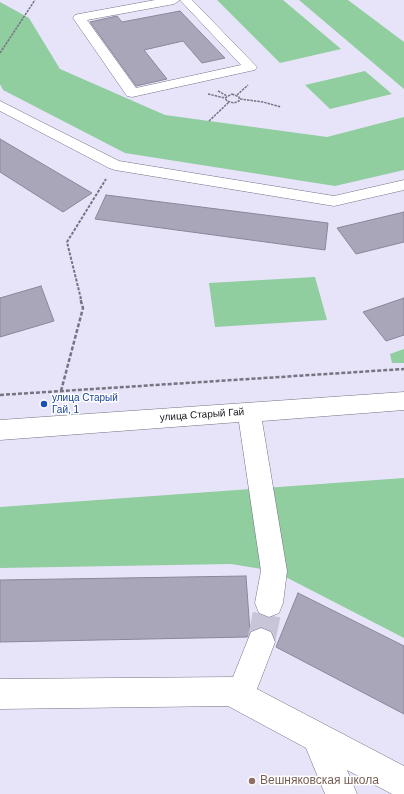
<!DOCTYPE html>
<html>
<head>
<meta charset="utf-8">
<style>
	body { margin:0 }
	canvas { display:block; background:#e7e4f9 }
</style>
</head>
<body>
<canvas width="404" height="794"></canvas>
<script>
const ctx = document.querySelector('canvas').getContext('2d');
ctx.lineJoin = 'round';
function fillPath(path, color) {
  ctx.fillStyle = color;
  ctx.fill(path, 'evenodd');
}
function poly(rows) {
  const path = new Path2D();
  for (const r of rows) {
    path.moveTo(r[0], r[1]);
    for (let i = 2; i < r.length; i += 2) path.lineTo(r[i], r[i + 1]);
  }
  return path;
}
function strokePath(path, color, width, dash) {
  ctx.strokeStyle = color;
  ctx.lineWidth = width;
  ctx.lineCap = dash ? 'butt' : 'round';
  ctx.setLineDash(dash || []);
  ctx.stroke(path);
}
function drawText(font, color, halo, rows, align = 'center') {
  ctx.font = font + ' Arial,sans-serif';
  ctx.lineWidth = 3;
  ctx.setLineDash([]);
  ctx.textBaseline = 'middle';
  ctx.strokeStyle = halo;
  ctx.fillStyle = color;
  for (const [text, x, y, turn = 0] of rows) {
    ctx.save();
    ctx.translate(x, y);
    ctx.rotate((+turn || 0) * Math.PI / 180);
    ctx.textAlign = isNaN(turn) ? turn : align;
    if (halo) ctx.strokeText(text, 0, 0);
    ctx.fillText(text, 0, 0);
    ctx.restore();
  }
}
fillPath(poly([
	[217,0,283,0,341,49,280,63],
	[299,0,348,0,404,42,404,89],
	[0,2,29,18,60,69,165,115,327,137,404,117,404,170,335,186,125,153,3,90,0,84],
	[365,71,392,94,330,109,305,85],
	[315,277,327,320,215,327,209,283],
	[404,349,404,363,392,363,390,354],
	[404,478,404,638,274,571,231,564,0,568,0,507]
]), '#90cd9f');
const building = poly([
	[180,11,225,58,202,63,183,41,144,50,167,79,136,86,90,22,117,16,122,22,180,11],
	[0,139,92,193,63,212,0,172,0,139],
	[106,195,328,223,325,250,95,219,106,195],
	[404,212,404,242,356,254,337,228,404,212],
	[41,286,54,321,0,337,0,298,41,286],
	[404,298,404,335,386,341,363,312,404,298],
	[246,576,250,632,247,637,0,642,0,580,246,576],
	[298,593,404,646,404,714,276,647,298,593]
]);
fillPath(building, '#a9a6ba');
strokePath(building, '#8a879b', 1);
strokePath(poly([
	[261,642,269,603]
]), '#c8c5d8', 28, [28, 14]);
const minor = poly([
	[155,0,192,0,257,67,255,70,250,71,132,97,127,96,73,18,75,15,79,14,155,0],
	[180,0,241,65,136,88,87,20,174,4,180,0],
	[0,101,119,161,334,196,404,180,404,190,334,206,115,170,109,168,0,111,0,101],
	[404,392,404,410,262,421,287,571,283,603,279,613,269,617,259,613,255,603,261,571,239,422,0,440,0,420,404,392],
	[261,628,271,632,275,642,257,689,404,766,404,794,392,794,347,770,357,794,325,794,306,748,228,706,0,709,0,679,233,677,251,632,261,628]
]);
strokePath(minor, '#747184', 1);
strokePath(poly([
	[0,53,35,0],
	[218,91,227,96],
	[208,94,225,98],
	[232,94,239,97,239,101,234,103,227,101,225,98,232,94],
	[237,95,248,85],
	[240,99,263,102,281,107],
	[209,121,229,102]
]), '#767482', 1.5, [2.5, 1]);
strokePath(poly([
	[81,299,67,242,106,179]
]), '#767482', 2, [3, 1.5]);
strokePath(poly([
	[61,391,83,308,80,298],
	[0,395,404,369]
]), '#767482', 2.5, [4, 2]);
fillPath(minor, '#fff');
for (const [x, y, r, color] of [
	[44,404,4,"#1a4fb4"],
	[252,781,4,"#8d6e63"]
]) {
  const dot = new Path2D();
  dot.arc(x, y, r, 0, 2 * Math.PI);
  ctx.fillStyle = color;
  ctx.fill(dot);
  strokePath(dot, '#fff', 1.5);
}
drawText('10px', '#164399', '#fff', [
	["улица Старый",52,398],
	["Гай, 1",52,410]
], 'left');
drawText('10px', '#16151c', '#fff', [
	["улица Старый Гай",202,415,-4]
]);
drawText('12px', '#785e54', '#fff', [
	["Вешняковская школа",260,781]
], 'left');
</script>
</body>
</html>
